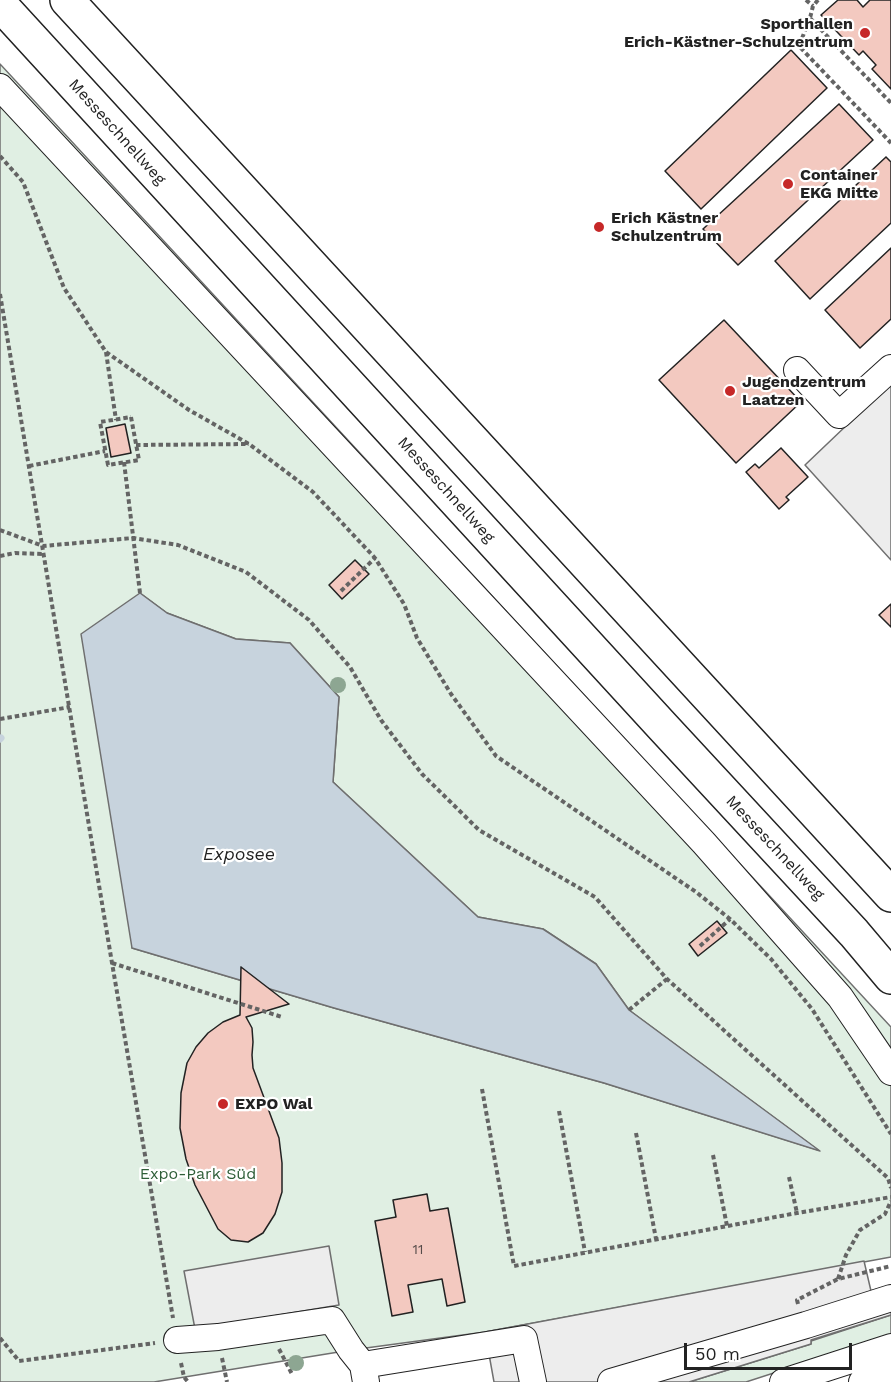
<!DOCTYPE html>
<html>
<head>
<meta charset="utf-8">
<style>
	body { margin:0 }
	#map { position:relative; width:891px; height:1382px; overflow:hidden; background:#fff; font-family:"Work Sans",sans-serif }
	canvas { display:block }
	.scale { position:absolute; left:684px; top:1343px; width:168px; height:27px; box-sizing:border-box; border:3px solid #222; border-top:0; padding-left:8px; font-size:18px; line-height:21px; white-space:nowrap; color:#222; -webkit-text-stroke:4px #fff; paint-order:stroke }
</style>
</head>
<body>
<div id="map">
<canvas width="891" height="1382"></canvas>
<div class="scale">50 m</div>
</div>
<script>
const ctx = document.querySelector('canvas').getContext('2d');
ctx.lineJoin = 'round';
function fillPath(path, color) {
  ctx.fillStyle = color;
  ctx.fill(path, 'evenodd');
}
function poly(rows) {
  const path = new Path2D();
  for (const r of rows) {
    path.moveTo(r[0], r[1]);
    for (let i = 2; i < r.length; i += 2) path.lineTo(r[i], r[i + 1]);
  }
  return path;
}
function strokePath(path, color, width, dash) {
  ctx.strokeStyle = color;
  ctx.lineWidth = width;
  ctx.lineCap = dash ? 'butt' : 'round';
  ctx.setLineDash(dash || []);
  ctx.stroke(path);
}
function drawText(font, color, halo, rows, align = 'center') {
  ctx.font = font + ' "Work Sans",sans-serif';
  ctx.lineWidth = 4.5;
  ctx.setLineDash([]);
  ctx.textBaseline = 'middle';
  ctx.strokeStyle = halo;
  ctx.fillStyle = color;
  for (const [text, x, y, turn = 0] of rows) {
    ctx.save();
    ctx.translate(x, y);
    ctx.rotate((+turn || 0) * Math.PI / 180);
    ctx.textAlign = isNaN(turn) ? turn : align;
    if (halo) ctx.strokeText(text, 0, 0);
    ctx.fillText(text, 0, 0);
    ctx.restore();
  }
}
const green = poly([
	[0,64,891,1027,891,1257,485,1332,351,1350,154,1382,0,1382,0,64],
	[140,593,167,613,236,639,290,643,339,697,333,782,478,917,543,929,596,964,629,1010,818,1150,604,1083,334,1008,132,948,140,593],
	[891,1315,891,1335,746,1382,689,1382,811,1344,811,1341,891,1315]
]);
fillPath(green, '#e0efe3');
strokePath(green, '#6f6f6f', 1.5);
const parking = poly([
	[891,383,891,560,805,465,891,383],
	[329,1246,339,1305,195,1329,184,1271,329,1246],
	[864,1261,871,1291,891,1285,891,1315,811,1340,811,1344,689,1382,494,1382,485,1332,864,1261]
]);
fillPath(parking, '#ededed');
strokePath(parking, '#6f6f6f', 1.5);
const water = poly([
	[140,593,167,613,236,639,290,643,339,697,333,782,478,917,543,929,596,964,629,1010,820,1151,604,1083,334,1008,132,948,81,634,140,593]
]);
fillPath(water, '#c7d3dd');
strokePath(water, '#6f6f6f', 1.5);
strokePath(poly([
	[0,739,1,738]
]), '#c7d3dd', 7);
const building = poly([
	[838,0,857,0,863,7,870,0,891,0,891,89,872,69,876,65,863,51,859,55,821,15,838,0],
	[791,50,827,88,701,209,665,171,791,50],
	[839,104,873,140,738,265,703,229,839,104],
	[886,157,891,162,891,223,810,299,775,261,886,157],
	[891,248,891,319,860,348,825,310,891,248],
	[724,320,801,402,736,463,659,380,724,320],
	[125,424,131,453,111,457,106,428,125,424],
	[781,448,808,477,786,497,789,500,779,509,746,472,755,464,759,468,781,448],
	[355,560,369,574,342,599,329,585,355,560],
	[891,604,891,627,879,615,891,604],
	[717,921,727,933,698,956,689,944,717,921],
	[241,967,289,1004,246,1017,252,1028,253,1042,252,1055,253,1068,279,1138,282,1163,282,1192,275,1214,263,1233,248,1242,231,1240,218,1229,195,1185,186,1159,180,1128,181,1093,187,1063,196,1047,208,1033,223,1022,240,1015,241,967],
	[427,1194,430,1211,448,1208,465,1302,447,1306,442,1279,408,1285,413,1312,392,1316,375,1221,396,1217,393,1200,427,1194]
]);
fillPath(building, '#f3c9c0');
strokePath(building, '#222', 1.5);
const minor = poly([
	[0,87,704,843,840,997,891,1072],
	[797,370,839,415,891,368],
	[177,1340,218,1337,332,1320,351,1350,363,1365,366,1382],
	[363,1365,524,1339,533,1382],
	[611,1382,806,1325,891,1298],
	[783,1382,891,1347],
	[862,1382,891,1373]
]);
const highway = poly([
	[67,0,891,895],
	[0,4,663,727,854,933,891,977]
]);
strokePath(minor, '#222', 28);
strokePath(highway, '#222', 36);
strokePath(poly([
	[806,0,813,6],
	[818,0,813,6,810,18,799,46,891,143],
	[810,18,891,103],
	[0,156,23,182,64,288,106,352,189,410,249,444,313,492,375,558,404,604,417,638,451,694,496,756,696,892,730,919,771,959,812,1009,891,1134],
	[0,294,112,963,173,1318],
	[106,352,116,420],
	[131,417,139,460,108,465,100,422,131,417],
	[136,445,249,444],
	[124,462,140,593],
	[29,466,105,451],
	[0,530,43,546,133,538,178,545,246,572,309,620,350,667,381,720,422,774,479,830,595,897,667,979,888,1178,891,1188],
	[0,556,15,553,44,554],
	[341,591,375,558],
	[0,719,70,707],
	[700,946,730,919],
	[112,963,282,1017],
	[629,1010,667,979],
	[482,1089,514,1266,797,1213,891,1197],
	[559,1111,585,1252],
	[636,1133,656,1239],
	[713,1155,727,1226],
	[789,1177,797,1213],
	[838,1279,846,1255,860,1230,885,1214,891,1201],
	[798,1304,797,1300,838,1279,891,1266],
	[0,1338,19,1361,155,1343],
	[279,1349,292,1374],
	[222,1358,227,1382],
	[181,1363,184,1377,188,1382]
]), '#646464', 4, [4.5, 3]);
strokePath(minor, '#fff', 26);
strokePath(highway, '#fff', 33);
ctx.fillStyle = '#8da692';
for (const [x, y] of [
	[338,685],
	[296,1363]
]) {
  ctx.beginPath();
  ctx.arc(x, y, 8, 0, 2 * Math.PI);
  ctx.fill();
}
for (const [x, y, r, color] of [
	[865,33,6,"#c62828"],
	[788,184,6,"#c62828"],
	[599,227,6,"#c62828"],
	[730,391,6,"#c62828"],
	[223,1104,6,"#c62828"]
]) {
  const dot = new Path2D();
  dot.arc(x, y, r, 0, 2 * Math.PI);
  ctx.fillStyle = color;
  ctx.fill(dot);
  strokePath(dot, '#fff', 2);
}
drawText('14px', '#564c4a', null, [
	["11",418,1250]
]);
drawText('bold 16px', '#222', '#fff', [
	["Sporthallen",853,24,"right"],
	["Erich-Kästner-Schulzentrum",853,42,"right"],
	["Container",800,175],
	["EKG Mitte",800,193],
	["Erich Kästner",611,218],
	["Schulzentrum",611,236],
	["Jugendzentrum",742,382],
	["Laatzen",742,400],
	["EXPO Wal",235,1104]
], 'left');
drawText('16px', '#222', '#fff', [
	["Messeschnellweg",117,132,48],
	["Messeschnellweg",446,490,48],
	["Messeschnellweg",775,848,47]
]);
drawText('16px', '#2f5e38', '#fff', [
	["Expo-Park Süd",198,1174]
]);
drawText('italic 18px', '#222', '#fff', [
	["Exposee",239,855]
]);
</script>
</body>
</html>
